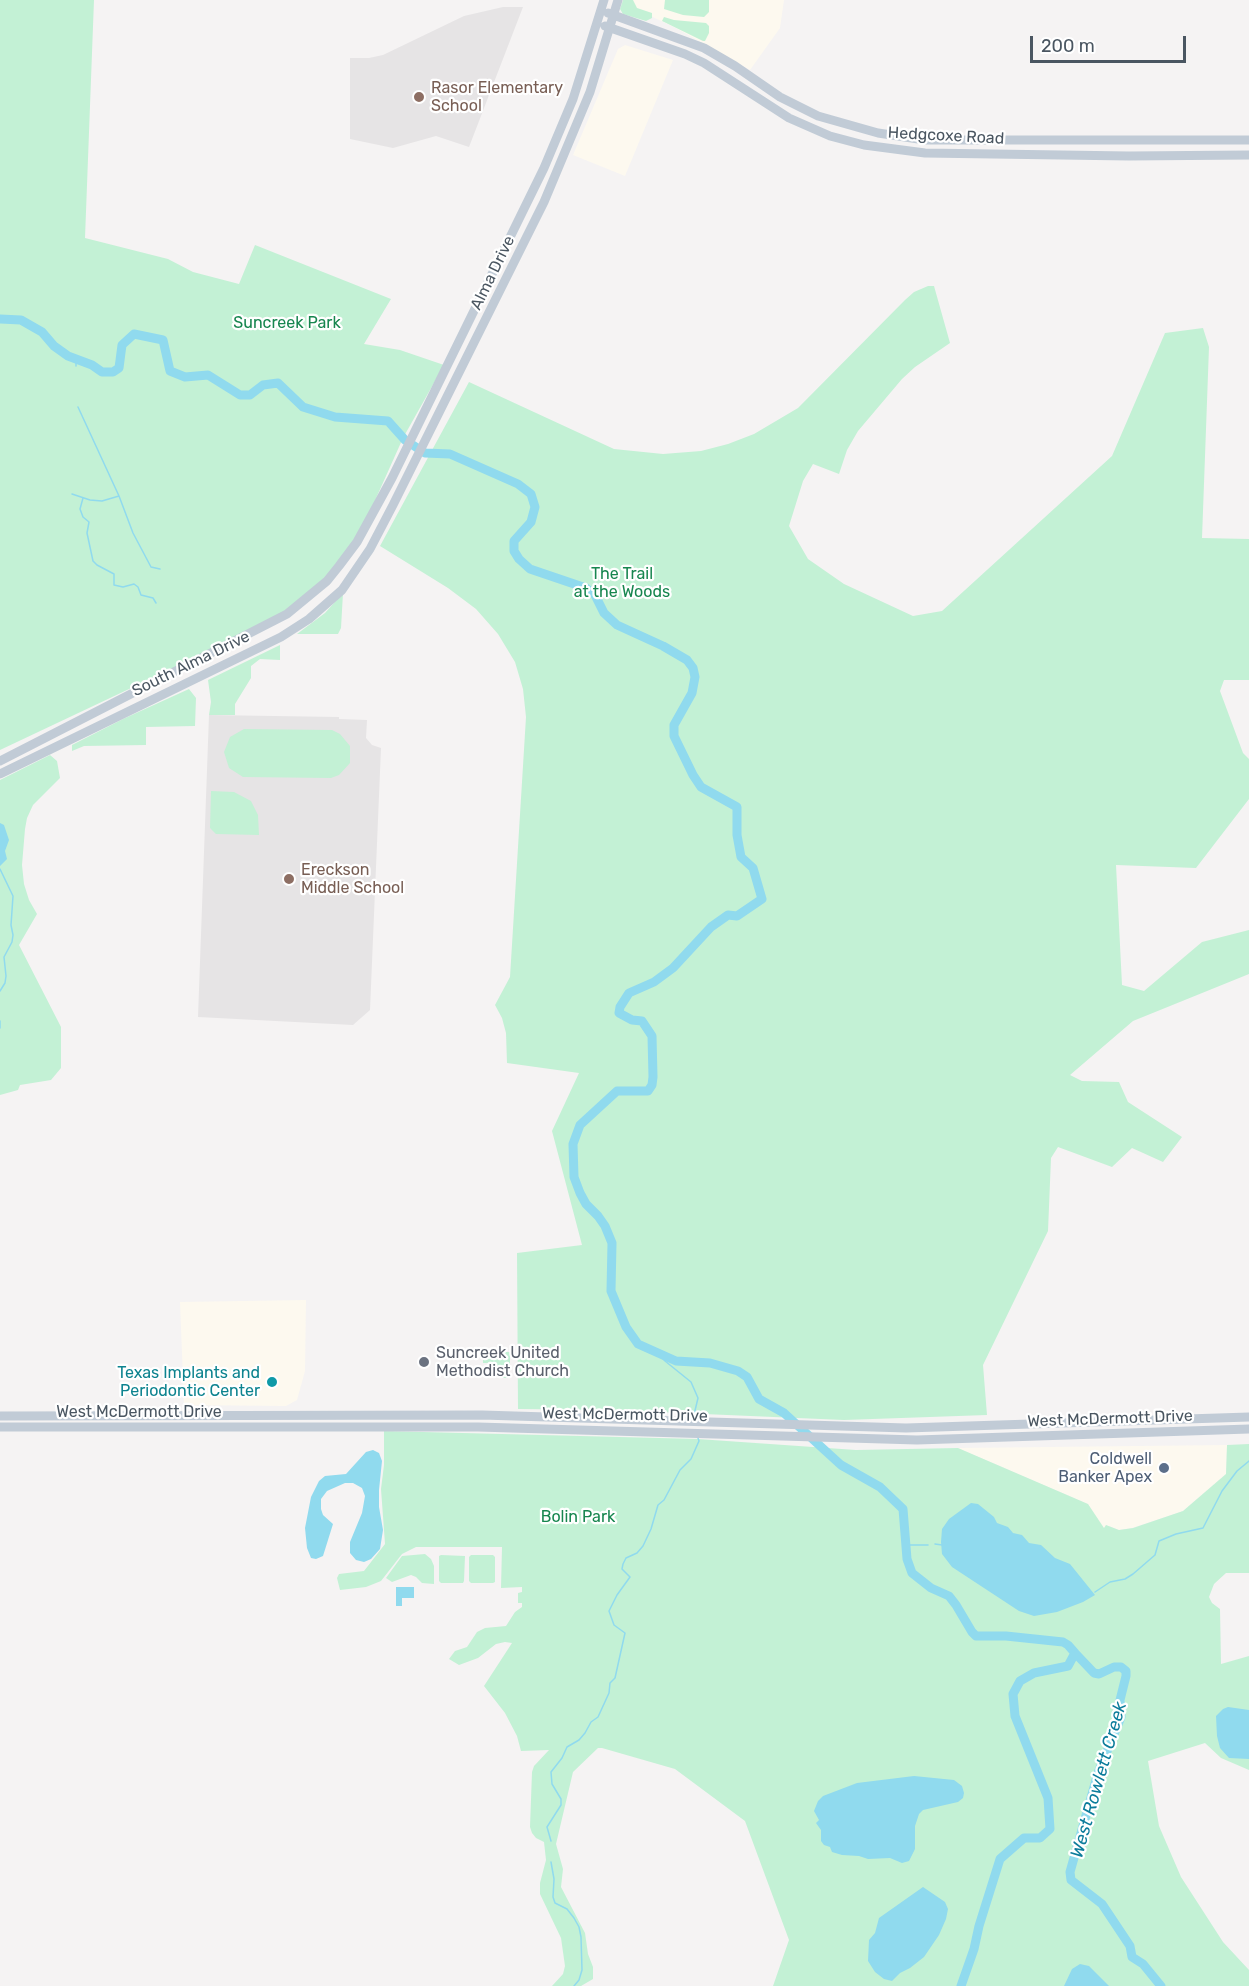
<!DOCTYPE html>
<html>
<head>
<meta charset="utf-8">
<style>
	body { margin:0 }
	#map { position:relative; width:1249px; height:1986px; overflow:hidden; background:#f5f3f3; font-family:Rubik,sans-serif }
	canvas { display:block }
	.scale { position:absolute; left:1030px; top:36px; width:156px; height:27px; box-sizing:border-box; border:3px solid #4a5661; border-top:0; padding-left:8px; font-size:18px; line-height:21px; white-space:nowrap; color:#4a5661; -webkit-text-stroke:4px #fff; paint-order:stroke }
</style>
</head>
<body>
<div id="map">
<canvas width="1249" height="1986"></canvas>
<div class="scale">200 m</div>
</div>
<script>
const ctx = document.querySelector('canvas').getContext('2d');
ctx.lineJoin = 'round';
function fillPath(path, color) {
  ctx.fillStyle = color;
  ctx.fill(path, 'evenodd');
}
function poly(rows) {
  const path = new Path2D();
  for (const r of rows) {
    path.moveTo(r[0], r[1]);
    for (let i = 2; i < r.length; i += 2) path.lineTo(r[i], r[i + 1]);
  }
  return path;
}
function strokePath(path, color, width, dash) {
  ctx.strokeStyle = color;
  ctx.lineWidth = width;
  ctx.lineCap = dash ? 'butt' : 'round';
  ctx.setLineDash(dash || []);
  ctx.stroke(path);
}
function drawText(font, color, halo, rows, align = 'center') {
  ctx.font = font + ' Rubik,sans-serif';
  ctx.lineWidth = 4.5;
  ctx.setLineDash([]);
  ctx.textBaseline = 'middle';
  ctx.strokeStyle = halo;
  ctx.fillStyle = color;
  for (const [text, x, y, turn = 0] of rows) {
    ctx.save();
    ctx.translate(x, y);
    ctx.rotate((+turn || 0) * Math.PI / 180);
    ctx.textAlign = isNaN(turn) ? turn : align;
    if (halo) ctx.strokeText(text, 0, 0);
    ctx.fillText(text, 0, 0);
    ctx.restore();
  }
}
fillPath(poly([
	[631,0,784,0,780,28,750,70,676,28,640,11,632,5],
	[625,45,673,60,625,176,573,155,618,49],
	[306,1300,305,1371,297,1400,286,1406,184,1405,180,1302],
	[1227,1445,1226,1474,1183,1511,1132,1528,1119,1530,1106,1525,1104,1529,1088,1504,958,1448]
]), '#fdf9ef');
fillPath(poly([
	[503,7,523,7,469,147,436,136,393,148,350,139,350,58,369,58,383,55,464,16],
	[209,715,339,717,339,719,367,720,366,738,372,745,381,748,370,1010,353,1025,198,1017]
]), '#e6e4e5');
fillPath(poly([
	[0,0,94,0,85,238,168,259,193,272,239,284,255,245,391,299,364,344,400,350,444,365,403,438,364,525,331,573,289,609,199,656,0,750],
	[623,0,633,0,637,8,652,13,652,18,646,21,623,14,620,9],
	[665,0,709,0,709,12,704,17,683,15,664,9],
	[664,17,674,20,706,23,709,26,709,33,705,41,703,41,662,21],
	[928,286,934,286,950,343,915,367,902,379,858,431,847,450,839,474,813,464,803,481,789,526,808,559,844,584,913,616,942,611,1112,456,1165,333,1203,328,1209,347,1202,538,1249,539,1249,680,1224,680,1220,691,1243,753,1249,759,1249,799,1196,868,1116,865,1122,985,1144,991,1202,942,1249,930,1249,974,1133,1021,1070,1075,1082,1081,1119,1082,1128,1102,1182,1137,1163,1162,1132,1148,1112,1167,1058,1147,1051,1158,1048,1231,983,1365,987,1415,844,1420,610,1410,518,1409,517,1253,582,1245,552,1131,579,1073,507,1063,506,1033,502,1018,495,1005,510,977,526,717,523,689,515,662,498,634,476,609,448,588,380,546,469,382,614,449,663,454,701,451,728,444,754,434,798,408,905,300,914,292],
	[343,593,341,628,338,634,297,634,325,613],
	[280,645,280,660,260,659,251,666,251,678,235,704,235,715,209,715,211,702,208,680],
	[189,689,196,698,195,726,146,727,146,745,84,746,72,751,72,745,123,719],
	[244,729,332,730,340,734,350,746,350,763,339,775,331,778,243,777,229,768,224,752,230,737],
	[50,755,57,761,60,778,33,805,27,818,25,829,22,865,24,884,29,900,37,914,19,945,61,1027,61,1068,51,1080,20,1085,18,1090,0,1095,0,780],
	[211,791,234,792,251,801,258,815,259,835,216,834,210,828],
	[483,1352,510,1352,510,1378,498,1378,500,1367,492,1367,492,1363,483,1363],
	[384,1431,698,1439,856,1450,958,1448,1088,1504,1104,1528,1106,1525,1119,1530,1133,1528,1183,1511,1226,1474,1227,1445,1249,1444,1249,1573,1226,1573,1214,1584,1209,1597,1212,1603,1220,1609,1221,1664,1249,1656,1249,1770,1221,1758,1205,1743,1148,1761,1159,1826,1181,1877,1223,1942,1249,1970,1249,1986,773,1986,789,1940,745,1821,675,1769,602,1748,598,1748,573,1772,556,1844,563,1869,561,1887,585,1933,588,1954,593,1967,593,1979,581,1986,552,1986,563,1974,565,1966,561,1938,540,1894,540,1883,546,1860,544,1842,536,1838,532,1833,530,1827,532,1772,534,1766,549,1750,521,1751,517,1736,505,1713,484,1686,512,1643,505,1642,496,1644,478,1658,459,1665,449,1659,455,1651,467,1647,477,1632,485,1628,506,1626,515,1612,522,1607,522,1603,518,1603,518,1593,522,1592,522,1587,501,1588,502,1547,416,1547,402,1554,381,1581,366,1587,340,1590,337,1578,339,1574,364,1571,385,1544,381,1489,384,1465],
	[425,1554,431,1559,434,1566,434,1584,422,1583,416,1577,411,1575,392,1582,386,1578,402,1556],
	[441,1555,465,1556,464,1581,463,1583,441,1583,439,1581,439,1556],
	[471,1555,493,1555,495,1557,495,1582,493,1583,471,1583,469,1581,469,1557]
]), '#c3f1d5');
fillPath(poly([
	[0,823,4,825,9,840,5,851,7,859,0,866],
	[373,1450,379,1453,382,1461,379,1490,379,1507,383,1530,380,1549,371,1559,364,1562,356,1560,350,1553,350,1542,362,1513,365,1496,362,1488,353,1483,345,1483,327,1491,321,1499,321,1509,323,1515,333,1524,323,1556,316,1559,311,1558,307,1548,305,1528,311,1497,319,1481,325,1476,346,1474,366,1452],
	[971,1503,978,1504,994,1517,997,1523,1008,1527,1013,1533,1022,1535,1029,1543,1041,1545,1055,1558,1070,1564,1095,1595,1083,1602,1057,1612,1034,1616,1019,1611,952,1567,942,1554,941,1542,942,1529,949,1519],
	[396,1587,414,1587,414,1598,402,1598,402,1606,396,1606],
	[1228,1707,1249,1710,1249,1759,1229,1758,1220,1748,1217,1736,1216,1716,1223,1709],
	[914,1776,954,1780,962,1786,964,1793,963,1798,958,1802,923,1810,919,1814,915,1826,915,1849,909,1861,902,1863,890,1858,868,1859,859,1856,842,1855,832,1852,830,1847,824,1845,821,1841,821,1830,816,1823,819,1820,814,1811,818,1801,823,1796,857,1783],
	[923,1887,945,1902,948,1909,946,1919,939,1935,924,1957,910,1968,900,1973,892,1981,884,1979,875,1972,868,1961,869,1940,875,1933,879,1918],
	[1080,1964,1089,1966,1109,1986,1064,1986,1072,1969]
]), '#90daee');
strokePath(poly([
	[76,359,76,366],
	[78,407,119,496,133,533,151,567,160,569],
	[72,494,90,500,102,501,119,496],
	[83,498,80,509,83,517,89,522,87,533,93,561,97,565,114,574,114,585,123,587,134,584,138,587,141,595,153,598,156,603],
	[0,869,13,896,11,925,13,935,12,942,4,957,6,976,5,983,0,991],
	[0,1021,0,1028],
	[657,1352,665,1361,691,1382,698,1398,693,1419],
	[935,1544,942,1545],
	[906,1545,928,1545],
	[1095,1592,1110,1582,1125,1579,1133,1574,1155,1555,1159,1541,1176,1534,1203,1528,1222,1491,1237,1471,1249,1461],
	[551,1841,547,1827,561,1805,561,1799,552,1784,551,1772,562,1758,567,1747,579,1740,585,1733,591,1722,598,1717,609,1693,610,1683,615,1678,625,1633,614,1625,609,1611,617,1595,630,1577,622,1569,623,1564,626,1558,637,1553,643,1546,651,1529,658,1505,664,1500,680,1470,691,1459,699,1441,698,1438],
	[551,1862,554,1879,553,1897,555,1903,567,1909,574,1918,579,1927,581,1937,582,1970,579,1980,574,1986]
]), '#90daee', 1.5);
strokePath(poly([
	[0,319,21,320,42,332,54,346,68,356,92,365,102,372,113,372,119,368,122,345,134,334,163,340,170,371,185,377,208,375,240,395,250,395,263,385,278,383,303,407,335,417,388,421,405,440,425,453,450,454,518,484,531,494,535,507,531,522,514,541,514,551,519,559,530,569,586,588,595,595,604,613,617,625,663,646,687,660,693,668,695,677,692,693,674,725,674,736,693,775,701,787,737,807,737,835,741,857,753,868,762,899,737,916,728,915,711,927,673,968,654,982,629,993,620,1007,619,1013,632,1020,642,1021,652,1036,653,1077,652,1085,648,1091,617,1091,580,1125,573,1144,574,1177,580,1193,586,1204,598,1216,605,1226,612,1243,611,1291,626,1327,638,1344,676,1361,710,1363,738,1371,747,1377,759,1399,784,1413,841,1465,880,1487,903,1509,907,1559,912,1573,931,1588,949,1596,956,1605,972,1632,976,1636,1006,1636,1063,1642,1068,1645,1075,1653,1068,1666,1034,1673,1020,1681,1013,1694,1015,1716,1048,1798,1050,1829,1040,1838,1024,1838,1000,1859,979,1926,974,1949,961,1986],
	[1075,1653,1094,1673,1099,1674,1114,1667,1121,1667,1126,1671,1126,1676,1120,1700,1121,1717,1098,1773,1070,1872,1071,1880,1102,1904,1130,1946,1132,1957,1143,1964,1161,1986]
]), '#90daee', 9);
strokePath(poly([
	[608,13,704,48,735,66,780,97,818,116,878,133,925,140,1249,140],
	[605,26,685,54,704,63,789,118,830,136,864,145,925,153,1129,156,1249,155],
	[0,761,287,614,327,581,339,566,357,542,392,478,544,168,573,99,604,0],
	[0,774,281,637,309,619,342,590,370,549,393,505,544,202,590,92,618,0],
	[0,1416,482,1415,906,1428,1249,1417],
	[0,1427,478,1427,917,1440,1249,1429]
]), '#c1cbd6', 9);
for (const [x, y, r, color] of [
	[419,97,6,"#8d6e63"],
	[289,879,6,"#8d6e63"],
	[424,1362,6,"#6b7280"],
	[272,1382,6,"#0f9aa8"],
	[1164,1468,6,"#5c6f8a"]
]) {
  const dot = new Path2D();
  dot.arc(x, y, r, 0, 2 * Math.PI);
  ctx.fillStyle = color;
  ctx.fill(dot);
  strokePath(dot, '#fff', 2);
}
drawText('16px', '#785e54', '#fff', [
	["Rasor Elementary",431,88],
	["School",431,106],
	["Ereckson",301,870],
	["Middle School",301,888]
], 'left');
drawText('16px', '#4a5661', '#fff', [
	["Hedgcoxe Road",946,136,3],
	["Alma Drive",493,273,-64],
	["South Alma Drive",191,664,-26],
	["West McDermott Drive",139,1412],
	["West McDermott Drive",625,1415,1],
	["West McDermott Drive",1110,1419,-2]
]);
drawText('16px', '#17864f', '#fff', [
	["Suncreek Park",287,323],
	["The Trail",622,574],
	["at the Woods",622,592],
	["Bolin Park",578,1517]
]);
drawText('16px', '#5b616d', '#fff', [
	["Suncreek United",436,1353],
	["Methodist Church",436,1371]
], 'left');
drawText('16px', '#0d838f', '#fff', [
	["Texas Implants and",260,1373],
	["Periodontic Center",260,1391]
], 'right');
drawText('16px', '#4e5e75', '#fff', [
	["Coldwell",1152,1459],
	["Banker Apex",1152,1477]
], 'right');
drawText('italic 18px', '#0c7c9b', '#fff', [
	["West Rowlett Creek",1099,1780,-74]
]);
</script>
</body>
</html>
